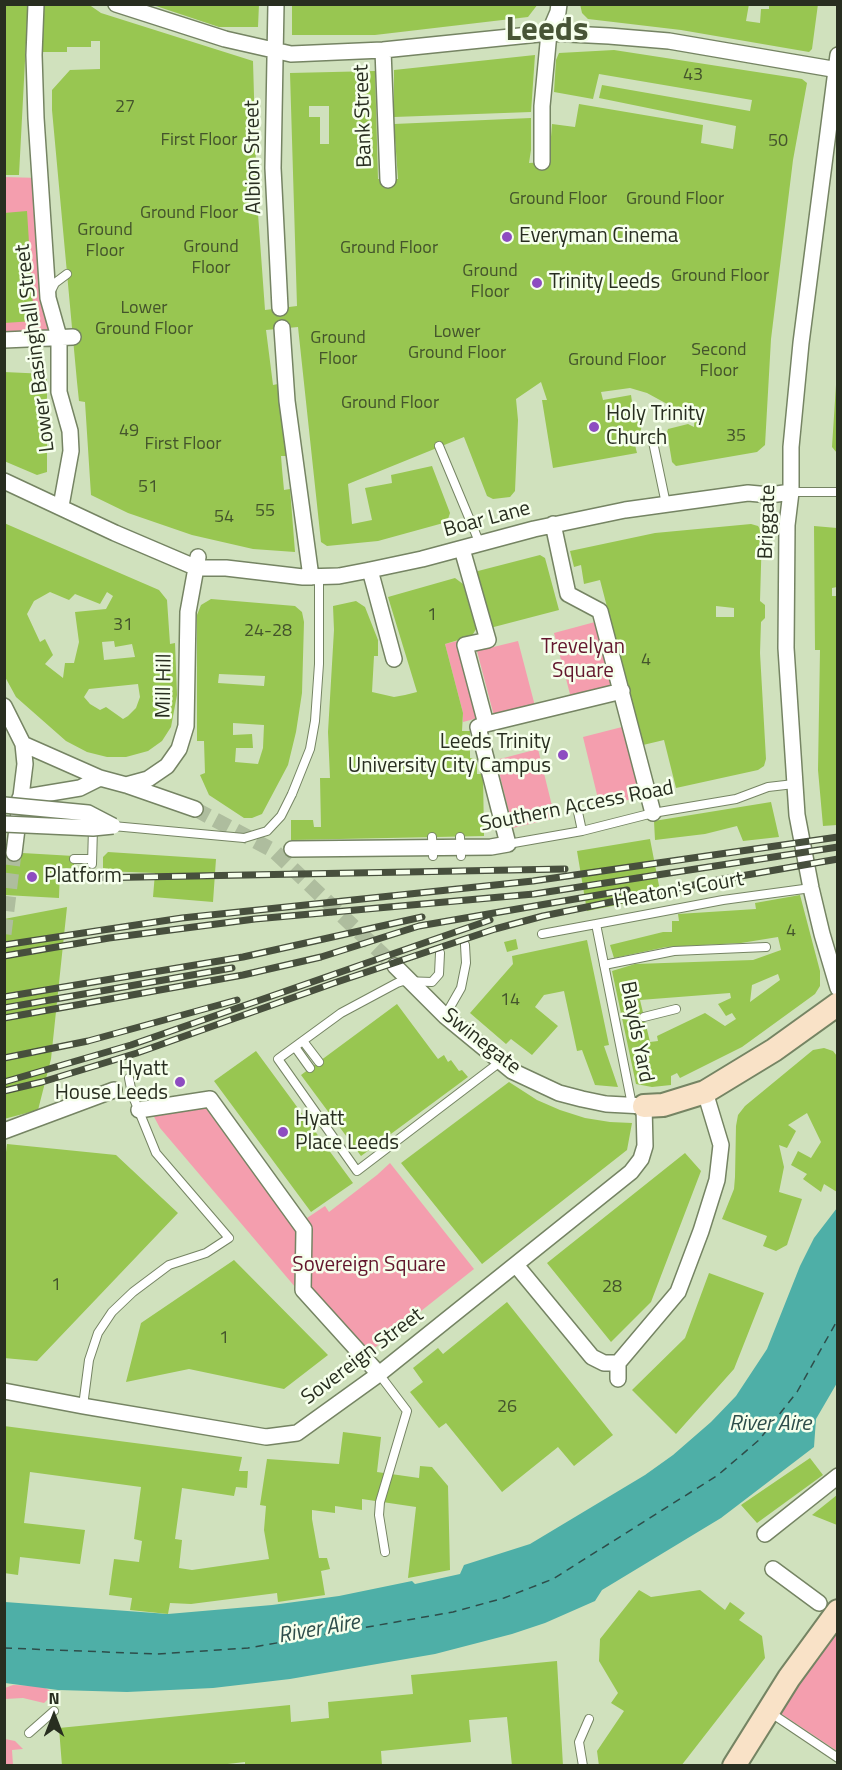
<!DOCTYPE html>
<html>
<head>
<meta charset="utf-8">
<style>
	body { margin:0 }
	#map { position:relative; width:842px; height:1770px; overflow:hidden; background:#d0e1bd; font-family:"Titillium Web",sans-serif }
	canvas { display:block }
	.frame { position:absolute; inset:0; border:6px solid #282e20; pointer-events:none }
	.north { position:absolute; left:24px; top:1686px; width:60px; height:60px; -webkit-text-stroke:4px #f6ffec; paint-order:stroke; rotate:0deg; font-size:16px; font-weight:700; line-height:24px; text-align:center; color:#282e20 }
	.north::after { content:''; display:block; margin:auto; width:21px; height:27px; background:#282e20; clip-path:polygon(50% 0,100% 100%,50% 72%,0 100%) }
</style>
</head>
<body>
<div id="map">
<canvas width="842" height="1770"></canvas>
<div class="frame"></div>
<div class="north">N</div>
</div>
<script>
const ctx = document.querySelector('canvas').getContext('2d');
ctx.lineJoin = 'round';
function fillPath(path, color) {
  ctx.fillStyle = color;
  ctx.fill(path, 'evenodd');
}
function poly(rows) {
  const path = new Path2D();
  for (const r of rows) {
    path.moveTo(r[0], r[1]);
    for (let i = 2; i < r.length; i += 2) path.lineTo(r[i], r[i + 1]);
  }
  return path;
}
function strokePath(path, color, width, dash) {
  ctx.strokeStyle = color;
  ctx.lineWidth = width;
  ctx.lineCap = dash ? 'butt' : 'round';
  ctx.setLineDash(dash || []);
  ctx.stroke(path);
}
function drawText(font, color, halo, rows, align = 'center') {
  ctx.font = font + ' "Titillium Web",sans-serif';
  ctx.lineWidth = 5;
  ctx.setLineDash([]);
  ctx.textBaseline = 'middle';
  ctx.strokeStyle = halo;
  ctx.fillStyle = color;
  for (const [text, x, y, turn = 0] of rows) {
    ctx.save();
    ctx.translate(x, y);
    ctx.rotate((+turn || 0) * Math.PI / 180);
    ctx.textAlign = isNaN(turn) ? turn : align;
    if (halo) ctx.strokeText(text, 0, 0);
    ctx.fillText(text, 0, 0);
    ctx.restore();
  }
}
fillPath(poly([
	[4,177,40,178,55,334,5,336],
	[595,622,612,687,571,698,554,633],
	[457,641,478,718,463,722,463,713,445,644],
	[518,641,535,706,494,716,477,651],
	[622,727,640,797,600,807,583,737],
	[538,749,555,818,513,828,496,760],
	[205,1107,291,1224,301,1222,325,1206,329,1212,377,1175,390,1163,474,1269,358,1361,160,1128,152,1113],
	[837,1630,837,1751,777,1711],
	[13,1685,41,1686,49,1690,51,1696,44,1703,23,1698,5,1699,5,1688],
	[5,1739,15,1741,23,1749,12,1750,13,1765,5,1765]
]), '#f49eae');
fillPath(poly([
	[837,1208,837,1383,816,1419,814,1447,721,1518,602,1590,595,1601,545,1623,512,1634,435,1654,290,1679,213,1688,127,1692,58,1690,5,1683,5,1602,168,1614,272,1605,339,1596,412,1581,415,1584,460,1574,464,1565,530,1544,645,1475,673,1455,711,1422,736,1396,767,1349,800,1266,814,1238]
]), '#4eafa7');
strokePath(poly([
	[4,1648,157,1654,248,1648,453,1612,504,1598,553,1579,718,1475,759,1440,797,1392,838,1319]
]), '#2e4d4a', 1.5, [8, 6]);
fillPath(poly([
	[4,4,28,4,19,175,4,175],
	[42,4,88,4,101,13,253,61,257,200,265,310,297,306,290,73,375,71,378,179,398,179,394,124,531,118,531,150,529,163,549,162,552,124,575,127,579,104,703,125,701,143,733,149,736,126,599,98,602,85,750,111,752,100,599,74,593,99,554,92,556,60,559,53,614,50,802,79,807,83,793,160,771,339,765,445,757,452,676,466,672,462,667,432,668,429,688,424,694,427,695,413,685,416,677,413,673,420,663,414,669,405,647,393,630,388,601,392,603,400,631,395,634,415,642,423,640,436,634,441,637,453,553,468,542,400,547,400,541,382,516,399,518,420,515,491,510,497,493,499,487,496,464,437,348,484,352,524,372,520,365,488,392,483,391,475,432,466,450,513,447,522,378,541,327,546,321,542,298,327,266,330,273,385,283,383,290,456,281,456,282,469,284,490,290,489,295,552,253,549,192,535,128,513,91,495,85,402,79,401,77,382,52,110,52,90,70,70,100,69,100,41,91,41,91,47,67,47,67,52,43,52],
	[309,106,329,106,329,144,320,144,320,117,309,117],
	[259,4,258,27,219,27,153,5],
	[292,4,538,4,528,17,375,35,292,35],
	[580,4,749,4,746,21,760,23,761,9,769,9,769,4,818,4,812,49,809,52,681,30,588,19,582,13],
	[535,55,531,112,394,117,394,70],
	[27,211,34,321,4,323,4,213],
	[4,372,47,374,47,472,37,475,4,461],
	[836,385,837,385,837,453,832,447],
	[4,523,159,590,167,600,170,644,175,643,177,695,171,727,162,741,148,751,126,757,107,757,87,752,66,741,16,697,4,675],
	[50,592,69,600,75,594,100,604,107,592,113,596,106,609,75,612,79,642,74,663,65,663,63,678,45,664,53,655,45,639,40,642,27,614,34,601],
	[114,641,115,647,132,644,135,657,104,660,102,642],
	[138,684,140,697,136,708,128,716,123,719,106,707,100,710,90,704,84,697,89,689],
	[751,524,758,526,762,532,760,601,765,605,765,618,761,622,760,653,766,759,764,766,758,770,676,788,664,740,643,745,600,580,584,584,581,565,574,567,570,551,655,533],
	[716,606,734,608,734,617,716,617],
	[814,526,837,528,837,587,832,588,832,596,837,596,837,825,823,826,818,770,820,650,815,650],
	[540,555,545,558,559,610,490,628,475,574,478,571],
	[455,578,463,584,476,629,472,636,445,644,463,713,462,731,470,731,470,758,477,759,477,774,483,774,484,836,291,840,291,820,313,820,314,827,321,827,320,778,330,778,328,732,334,630,333,606,356,601,365,607,378,640,378,656,374,656,372,692,394,697,405,695,417,692,388,597],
	[211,599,295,606,302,612,304,622,302,693,296,732,288,765,262,814,252,818,244,818,209,795,200,775,205,773,204,741,197,741,197,615,201,605],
	[219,674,265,676,264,686,218,683],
	[233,723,264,725,263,748,258,764,235,762,236,748,253,748,252,734,233,735],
	[771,802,779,837,743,841,737,826,705,834,655,840,654,821],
	[650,839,661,896,587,911,577,851],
	[5,852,74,856,74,868,60,868,59,898,5,895],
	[108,852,216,859,213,902,153,897,155,873,103,871,103,857],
	[800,895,820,971,820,986,815,994,742,1047,680,1078,677,1073,671,1076,671,1085,652,1087,636,1084,612,971,635,964,753,960,781,950,778,937,741,943,666,947,614,958,610,945,663,932,672,932,672,921,679,921,678,914,756,909,755,903],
	[778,974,780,980,750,1002,752,985],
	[730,993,731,998,718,1004,726,1016,732,1013,736,1019,725,1026,705,1013,657,1036,658,1041,650,1042,640,1000],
	[67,907,51,1059,38,1110,4,1119,4,919],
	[516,939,518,949,507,952,504,942],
	[587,940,609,1045,604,1046,618,1087,595,1085,582,1050,577,1051,564,991,544,995,535,1007,558,1026,532,1055,511,1039,506,1044,470,1013,513,964,512,956],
	[397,1004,438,1059,444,1055,448,1062,451,1060,459,1071,462,1070,468,1077,361,1156,301,1075],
	[824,1048,833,1051,837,1056,837,1192,824,1184,821,1192,803,1179,807,1174,791,1165,798,1151,811,1158,821,1142,807,1113,788,1125,796,1131,787,1148,779,1145,784,1167,779,1192,802,1199,787,1245,776,1251,763,1246,767,1236,722,1219,734,1189,735,1177,736,1126,738,1115,745,1106,813,1050],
	[256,1051,353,1183,311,1212,214,1081],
	[509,1082,537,1100,560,1110,585,1118,610,1122,632,1123,627,1150,482,1264,401,1163],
	[7,1144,116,1155,178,1213,37,1361,4,1358,4,1168],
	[685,1153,701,1171,651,1302,611,1342,547,1263],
	[234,1260,328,1355,284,1389,189,1369,126,1382,141,1323],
	[709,1273,764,1293,734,1369,676,1434,632,1390,685,1338],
	[507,1302,613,1435,574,1466,558,1447,502,1492,446,1423,439,1428,410,1392,423,1382,413,1368,438,1348,443,1354],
	[4,1426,242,1457,239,1471,248,1471,247,1488,236,1487,234,1496,182,1488,175,1539,182,1540,179,1568,192,1570,269,1559,264,1530,266,1506,260,1505,267,1459,339,1464,343,1432,381,1437,377,1472,419,1478,420,1466,432,1467,448,1486,450,1570,408,1578,416,1507,362,1499,362,1510,335,1506,335,1513,312,1510,312,1519,319,1558,327,1558,330,1569,321,1571,325,1595,278,1602,277,1593,191,1604,170,1603,168,1614,130,1610,132,1598,109,1595,114,1559,139,1562,142,1541,134,1539,141,1487,30,1472,24,1523,85,1530,80,1564,20,1557,18,1575,4,1573],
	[810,1458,823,1475,757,1523,741,1505],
	[837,1495,837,1525,812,1515],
	[639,1590,651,1597,700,1590,725,1610,730,1602,745,1613,739,1620,762,1636,765,1658,681,1766,599,1766,597,1751,624,1711,611,1703,618,1693,599,1661,600,1639],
	[557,1661,563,1766,512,1766,507,1717,469,1720,471,1742,381,1751,382,1766,245,1766,245,1762,210,1766,62,1766,59,1728,290,1705,291,1722,329,1718,328,1702,413,1694,411,1675]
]), '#98c651');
strokePath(poly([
	[195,809,274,851,395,966],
	[4,934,14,853]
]), '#aebd9e', 15, [15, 8]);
const lane = poly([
	[51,291,55,283,67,274],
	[653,442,666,504],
	[439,446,480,544],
	[791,492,838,492],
	[292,794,310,749,315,721,319,664,319,577],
	[578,812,582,831],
	[432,837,433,856],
	[460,837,461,856],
	[508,844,582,831,653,813,736,799,768,787,794,784],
	[74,859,92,859],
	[92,864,93,828],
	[542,934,596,924],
	[440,953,439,974,432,982,403,981,397,983,341,1013,278,1059,357,1171,500,1062],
	[604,965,674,951,766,947],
	[445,1016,461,988,466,963,465,945],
	[644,1017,676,1009],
	[303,1041,319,1062],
	[295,1047,310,1068],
	[632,1105,596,924,723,900,811,888],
	[379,1374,407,1411,380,1502,379,1515,385,1552],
	[83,1406,89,1360,98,1333,112,1312,133,1292,169,1265,206,1253,229,1238,156,1153,132,1094,129,1078],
	[771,1713,838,1758],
	[29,1733,54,1711],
	[583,1766,579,1742,589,1719]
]);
const street = poly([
	[36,4,34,55,36,118,48,298,59,337,59,392,70,431,71,451,61,506],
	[116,4,225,39,291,54,383,50,549,33,609,36,669,41,838,70],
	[276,4,273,168,280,308],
	[383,50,388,180],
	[838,55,801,343,791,447,791,492,787,525,786,648,797,815,811,888,822,934,838,988],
	[542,162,542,106,549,33,558,12,559,4],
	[282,328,287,401,311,577],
	[4,340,73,337],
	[4,481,115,533,197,568,226,568,303,577,339,576,370,570,422,559,534,529,625,510,748,493,770,495,791,492],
	[553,524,568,594,600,611,653,813],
	[370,570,394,659],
	[4,706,23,744,100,778,126,785,195,809],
	[486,724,622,691],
	[126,785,148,779,167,766,179,749,186,726,188,612,198,557],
	[20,798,80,788,100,778],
	[292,849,491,847,508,844,478,727,486,724,465,645,488,640,462,549],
	[14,853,25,764,23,744],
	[139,1110,210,1099,304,1229,303,1290,379,1374],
	[4,1131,114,1090],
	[516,1265,592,1357,604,1363,618,1363,678,1292,701,1231,717,1180,721,1145,705,1092],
	[618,1379,618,1363],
	[4,1391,83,1406,266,1437,297,1433,379,1374,631,1172,641,1159,645,1146,644,1106,606,1104,582,1099,559,1093,512,1071,445,1016,395,966],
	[765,1534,838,1476],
	[773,1569,819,1603]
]);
const secondary = poly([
	[644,1106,663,1105,705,1092,774,1050,838,1004],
	[734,1766,789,1678,838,1611]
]);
strokePath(lane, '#758463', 10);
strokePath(street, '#758463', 18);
strokePath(secondary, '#758463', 26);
strokePath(lane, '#fff', 8);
strokePath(street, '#fff', 15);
strokePath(secondary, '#f9e2c7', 22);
const rail = poly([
	[88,878,565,869],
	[4,945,182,918,533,881,838,837],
	[4,956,109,938,255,919,534,894,838,847],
	[4,997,243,957,422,917],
	[4,1008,232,968],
	[4,1018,243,975,321,957,419,926,627,890],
	[4,1058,88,1041,237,1000],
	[4,1082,131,1045,490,920],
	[4,1091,42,1082,137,1053,334,983,495,929,543,916,718,880,838,859]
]);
strokePath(rail, '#474f3d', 7);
strokePath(rail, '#f6ffec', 4.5, [14]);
const laneBridge = poly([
	[113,826,244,838,267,831,281,816,292,794]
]);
const streetBridge = poly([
	[4,805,88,813,113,826],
	[4,824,93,828,113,826]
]);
strokePath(laneBridge, '#758463', 10, []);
strokePath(streetBridge, '#758463', 18, []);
strokePath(laneBridge, '#fff', 8);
strokePath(streetBridge, '#fff', 15);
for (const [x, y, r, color] of [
	[507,237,6,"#8e4cc1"],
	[537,283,6,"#8e4cc1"],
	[594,427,6,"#8e4cc1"],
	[563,755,6,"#8e4cc1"],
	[32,877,6,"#8e4cc1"],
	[180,1082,6,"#8e4cc1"],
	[283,1132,6,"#8e4cc1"]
]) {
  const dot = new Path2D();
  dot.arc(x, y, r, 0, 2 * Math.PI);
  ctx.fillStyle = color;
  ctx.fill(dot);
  strokePath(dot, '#f6ffec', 2);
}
drawText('18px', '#44542c', null, [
	["43",693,76],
	["27",125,108],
	["First Floor",199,141],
	["50",778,142],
	["Ground Floor",558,200],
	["Ground Floor",675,200],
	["Ground Floor",189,214],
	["Ground",105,231],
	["Floor",105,252],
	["Ground",211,248],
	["Floor",211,269],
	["Ground Floor",389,249],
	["Ground",490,272],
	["Floor",490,293],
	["Ground Floor",720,277],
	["Lower",144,309],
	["Ground Floor",144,330],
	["Lower",457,333],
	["Ground Floor",457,354],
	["Ground",338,339],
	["Floor",338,360],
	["Second",719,351],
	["Floor",719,372],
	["Ground Floor",617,361],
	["Ground Floor",390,404],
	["49",129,432],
	["35",736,437],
	["First Floor",183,445],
	["51",148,488],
	["55",265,512],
	["54",224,518],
	["1",432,616],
	["31",123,626],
	["24-28",268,632],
	["4",646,661],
	["4",791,932],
	["14",510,1001],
	["1",56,1286],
	["28",612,1288],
	["1",224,1339],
	["26",507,1408]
]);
drawText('21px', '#282e20', '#f6ffec', [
	["Bank Street",364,116,-92],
	["Albion Street",254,157,-91],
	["Lower Basinghall Street",36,348,-97],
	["Boar Lane",487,520,-15],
	["Briggate",768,522,-88],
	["Mill Hill",165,686,-89],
	["Southern Access Road",577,807,-11],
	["Heaton's Court",679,891,-10],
	["Blayds Yard",636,1032,79],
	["Swinegate",481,1042,38],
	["Sovereign Street",363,1357,-37]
]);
drawText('21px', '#282e20', '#f6ffec', [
	["Everyman Cinema",519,237],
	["Trinity Leeds",549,283],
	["Holy Trinity",606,415],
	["Church",606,439],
	["Leeds Trinity",551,743,"right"],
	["University City Campus",551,767,"right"],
	["Platform",44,877],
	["Hyatt",168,1070,"right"],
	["House Leeds",168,1094,"right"],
	["Hyatt",295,1120],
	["Place Leeds",295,1144]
], 'left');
drawText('21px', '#63162d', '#f6ffec', [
	["Trevelyan",583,648],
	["Square",583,672],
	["Sovereign Square",369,1266]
]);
drawText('italic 22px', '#2e4d4a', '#f6ffec', [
	["River Aire",770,1425],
	["River Aire",319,1630,-10]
]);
drawText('bold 33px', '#485536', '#f6ffec', [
	["Leeds",547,32]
]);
</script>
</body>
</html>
